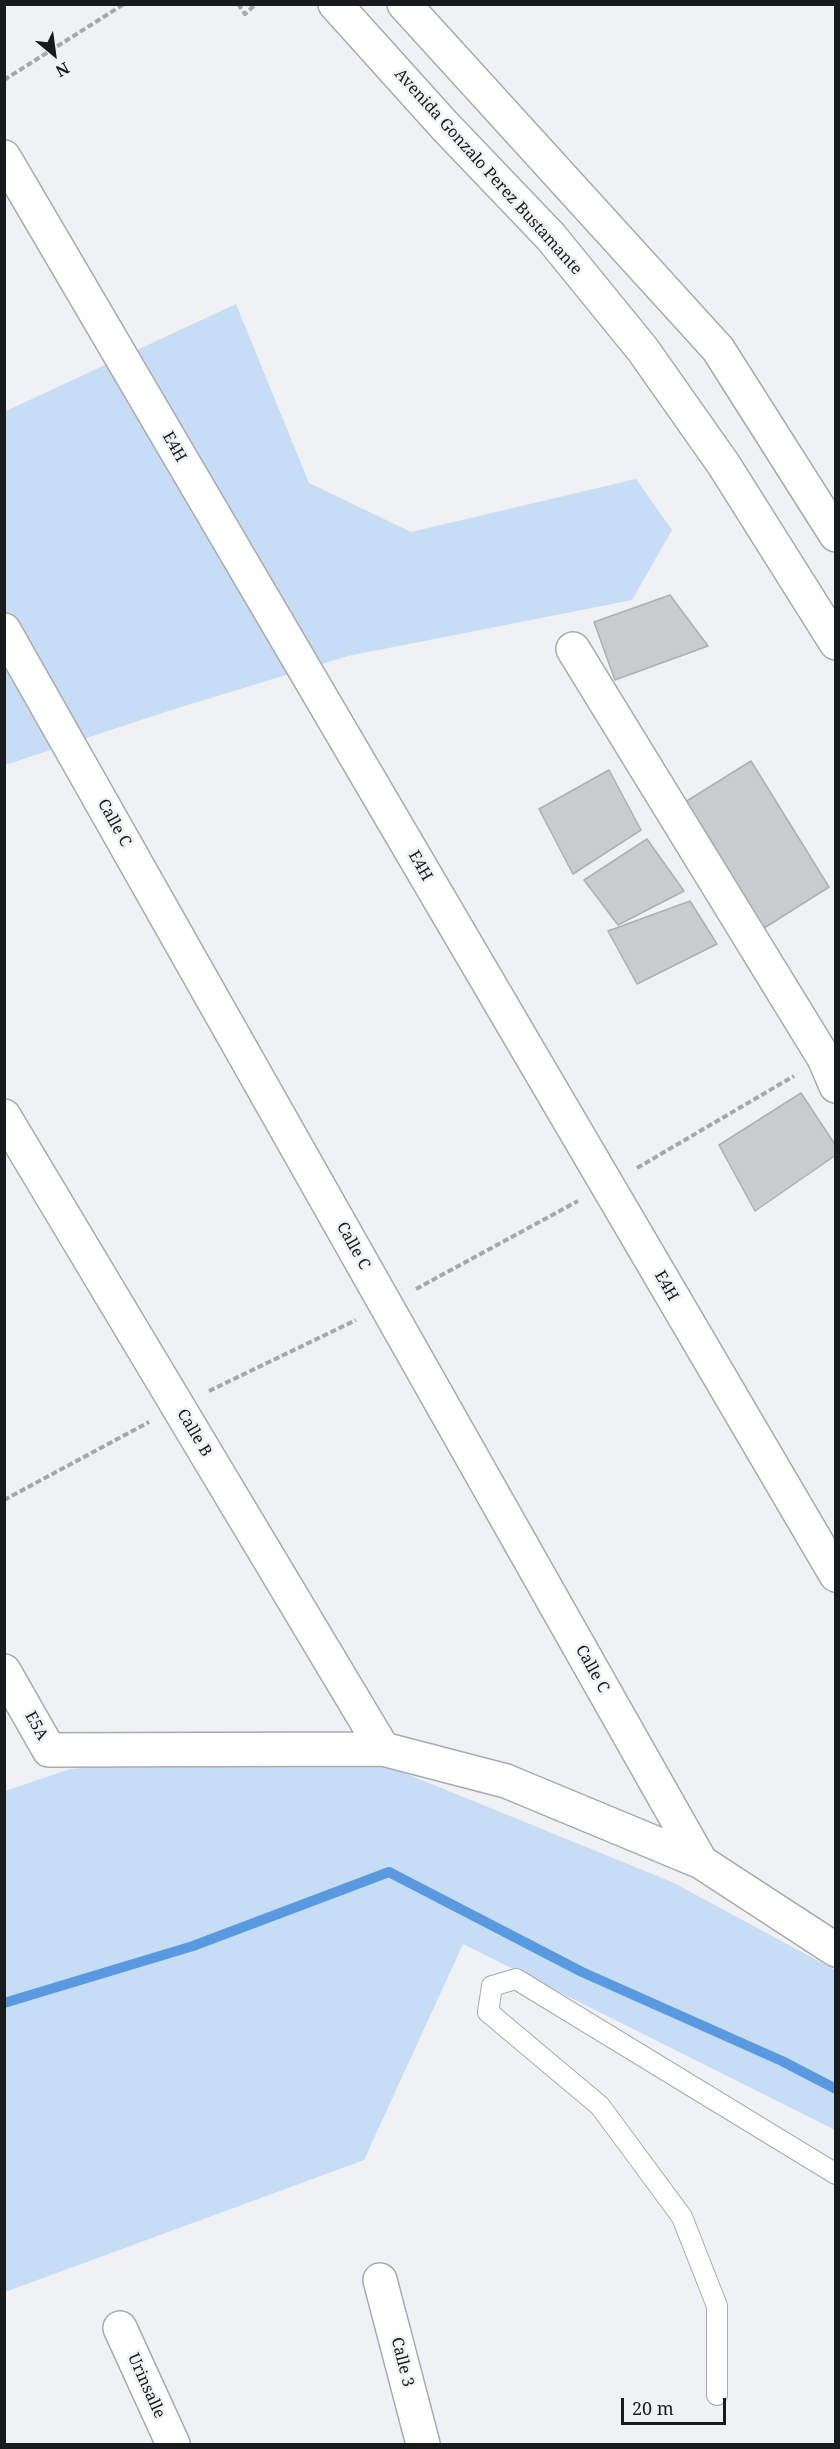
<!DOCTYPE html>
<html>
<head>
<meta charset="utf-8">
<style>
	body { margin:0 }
	#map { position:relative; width:840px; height:2449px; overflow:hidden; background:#eff1f4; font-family:"Noto Serif",serif }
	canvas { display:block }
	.frame { position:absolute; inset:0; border:6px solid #191a1b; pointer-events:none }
	.north { position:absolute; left:24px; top:24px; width:60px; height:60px; -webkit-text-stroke:4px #eff1f4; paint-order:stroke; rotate:151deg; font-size:16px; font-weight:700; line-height:24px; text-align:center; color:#191a1b }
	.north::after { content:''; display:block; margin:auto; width:21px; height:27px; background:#191a1b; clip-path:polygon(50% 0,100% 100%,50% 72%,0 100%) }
	.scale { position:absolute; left:621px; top:2398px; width:105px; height:27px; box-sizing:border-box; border:3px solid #191a1b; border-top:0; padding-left:8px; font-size:18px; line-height:21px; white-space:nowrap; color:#191a1b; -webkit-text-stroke:4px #eff1f4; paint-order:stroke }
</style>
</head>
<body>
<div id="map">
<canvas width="840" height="2449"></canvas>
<div class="frame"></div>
<div class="north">N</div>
<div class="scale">20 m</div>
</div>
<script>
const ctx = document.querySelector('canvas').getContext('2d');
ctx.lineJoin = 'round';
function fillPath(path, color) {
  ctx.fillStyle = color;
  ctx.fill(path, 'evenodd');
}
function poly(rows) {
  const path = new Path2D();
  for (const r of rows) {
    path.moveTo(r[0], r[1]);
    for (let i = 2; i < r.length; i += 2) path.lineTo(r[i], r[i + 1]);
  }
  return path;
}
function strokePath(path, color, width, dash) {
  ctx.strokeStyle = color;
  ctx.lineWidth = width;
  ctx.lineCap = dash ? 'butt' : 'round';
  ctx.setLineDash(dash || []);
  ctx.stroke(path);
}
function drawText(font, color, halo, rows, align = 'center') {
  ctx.font = font + ' "Noto Serif",serif';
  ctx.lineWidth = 5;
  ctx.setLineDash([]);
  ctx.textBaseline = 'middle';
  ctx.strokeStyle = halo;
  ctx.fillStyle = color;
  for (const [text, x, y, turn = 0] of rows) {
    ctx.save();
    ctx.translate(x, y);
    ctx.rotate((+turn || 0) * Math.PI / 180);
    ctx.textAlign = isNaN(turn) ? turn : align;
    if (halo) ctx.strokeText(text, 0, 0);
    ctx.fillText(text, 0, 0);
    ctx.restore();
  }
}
fillPath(poly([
	[236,304,309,483,411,532,636,479,672,530,632,600,348,656,165,712,5,765,4,412],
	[343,1748,672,1882,835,1970,835,2130,463,1944,364,2160,5,2292,5,1791,70,1769]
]), '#c7dcf5');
strokePath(poly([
	[4,2003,193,1946,389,1872,582,1972,782,2061,836,2089]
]), '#5999df', 10);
const building = poly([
	[670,595,708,646,615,680,594,622,670,595],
	[751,761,829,887,750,937,677,807,751,761],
	[609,770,641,830,573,874,539,809,609,770],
	[647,839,684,891,618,925,584,880,647,839],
	[690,901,717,944,637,984,608,931,690,901],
	[801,1093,836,1146,836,1155,755,1211,719,1145,801,1093]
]);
fillPath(building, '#c9cccf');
strokePath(building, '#adafb2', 1.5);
const service = poly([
	[717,2395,717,2306,682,2217,600,2106,488,2012,492,1986,516,1979,836,2174]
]);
const minor = poly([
	[4,157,836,1575],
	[4,630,701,1862],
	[573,649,824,1058,836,1086],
	[4,1116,383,1749],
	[4,1671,49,1750,383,1749,506,1781,701,1862,836,1950],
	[380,2280,423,2444],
	[120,2328,173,2444]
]);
const primary = poly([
	[335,4,444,125,551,237,643,350,724,465,836,643],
	[404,4,718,349,836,535]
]);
strokePath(service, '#a8aaad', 22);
strokePath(minor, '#a8aaad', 36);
strokePath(primary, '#a8aaad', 36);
strokePath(poly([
	[238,4,245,14,256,4],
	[4,80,124,4],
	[637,1168,794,1076],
	[416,1289,578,1201],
	[209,1391,356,1320],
	[4,1500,149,1422]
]), '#a6a7aa', 4, [6, 3]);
strokePath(service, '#fff', 20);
strokePath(minor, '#fff', 33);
strokePath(primary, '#fff', 33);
drawText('16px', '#191a1b', '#eff1f4', [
	["Avenida Gonzalo Perez Bustamante",488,172,48],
	["E4H",174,447,60],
	["Calle C",114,823,61],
	["E4H",420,866,60],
	["Calle C",353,1246,61],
	["E4H",666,1286,60],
	["Calle B",194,1433,59],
	["Calle C",592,1669,61],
	["E5A",36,1726,61],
	["Calle 3",402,2362,76],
	["Urinsalle",146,2386,66]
]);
</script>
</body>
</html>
